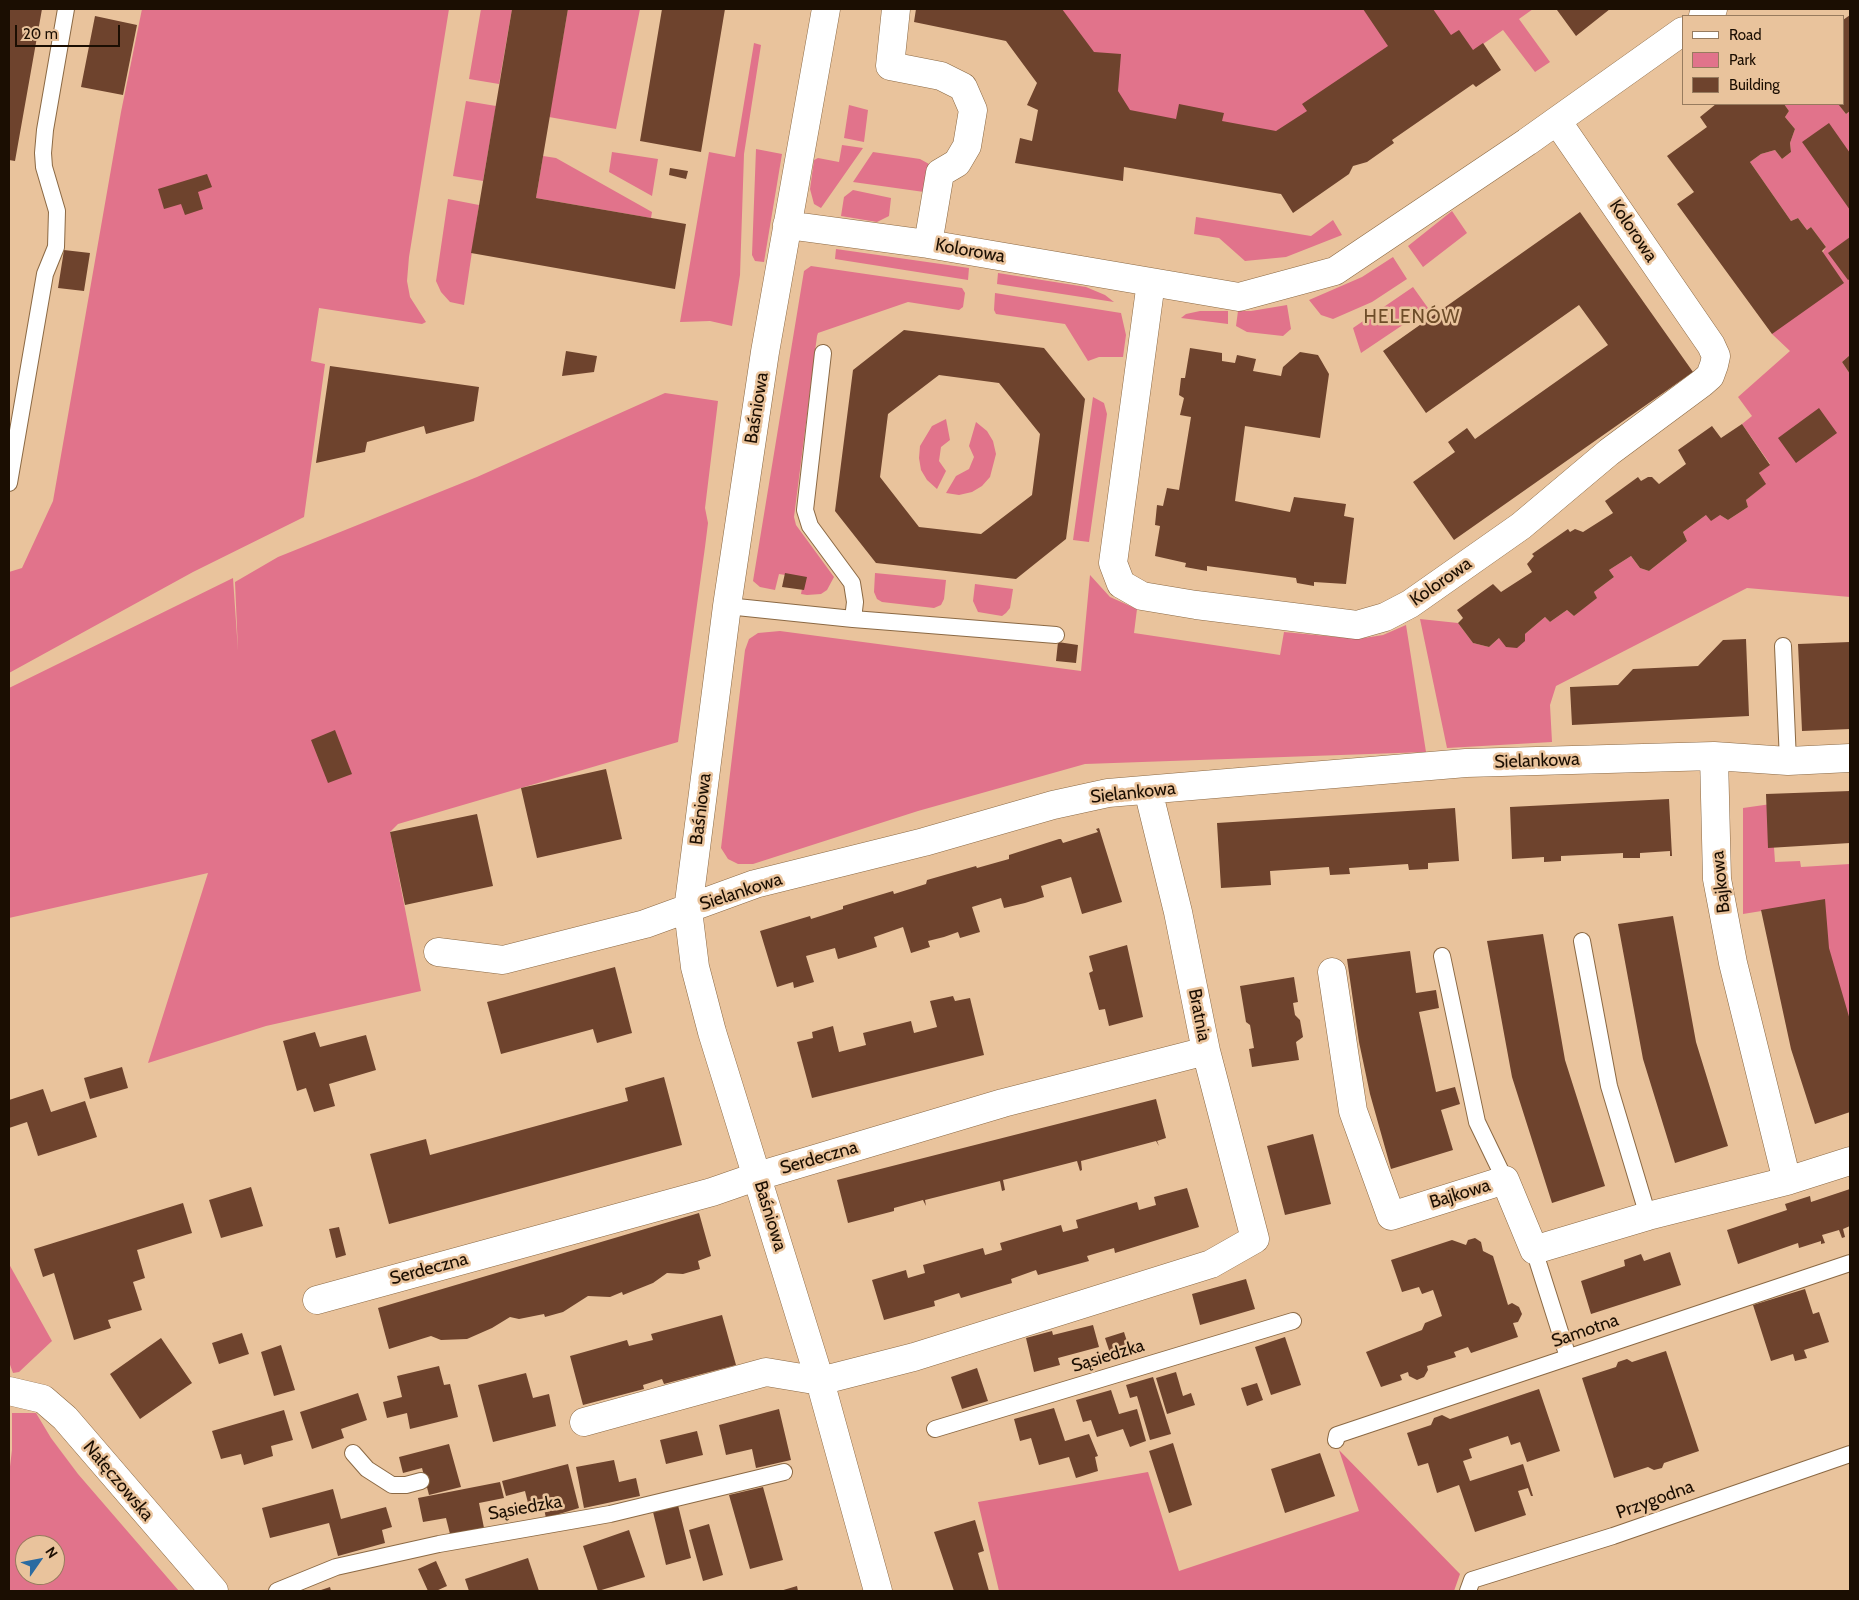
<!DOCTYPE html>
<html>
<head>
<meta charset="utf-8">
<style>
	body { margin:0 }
	#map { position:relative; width:1859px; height:1600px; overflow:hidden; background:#e9c39c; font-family:Cabin,sans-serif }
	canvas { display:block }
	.frame { position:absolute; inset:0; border:10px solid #1b0e02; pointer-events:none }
	.legend { position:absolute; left:1682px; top:15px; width:162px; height:90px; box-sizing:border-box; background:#e9c39c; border:1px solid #977b5e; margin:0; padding:6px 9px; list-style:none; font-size:15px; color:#1b0e02 }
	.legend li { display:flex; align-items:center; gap:10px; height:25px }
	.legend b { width:25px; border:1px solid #977b5e }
	.north { position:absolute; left:15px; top:1535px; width:50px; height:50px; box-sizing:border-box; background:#e9c39c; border:1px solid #977b5e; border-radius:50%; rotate:57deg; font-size:14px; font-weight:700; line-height:20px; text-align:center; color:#1b0e02 }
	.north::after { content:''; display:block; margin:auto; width:18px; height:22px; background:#2b6ba1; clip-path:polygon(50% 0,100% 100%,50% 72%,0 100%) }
	.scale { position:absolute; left:15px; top:25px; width:105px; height:22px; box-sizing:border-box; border:2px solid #1b0e02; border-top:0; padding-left:6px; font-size:15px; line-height:18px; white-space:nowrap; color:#1b0e02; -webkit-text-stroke:4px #e9c39c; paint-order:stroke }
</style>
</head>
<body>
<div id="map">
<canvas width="1859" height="1600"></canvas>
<div class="frame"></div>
<ul class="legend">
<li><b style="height:6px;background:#fff"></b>Road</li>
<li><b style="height:14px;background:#e1738b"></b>Park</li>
<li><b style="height:14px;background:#6e432d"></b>Building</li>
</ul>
<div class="north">N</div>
<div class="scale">20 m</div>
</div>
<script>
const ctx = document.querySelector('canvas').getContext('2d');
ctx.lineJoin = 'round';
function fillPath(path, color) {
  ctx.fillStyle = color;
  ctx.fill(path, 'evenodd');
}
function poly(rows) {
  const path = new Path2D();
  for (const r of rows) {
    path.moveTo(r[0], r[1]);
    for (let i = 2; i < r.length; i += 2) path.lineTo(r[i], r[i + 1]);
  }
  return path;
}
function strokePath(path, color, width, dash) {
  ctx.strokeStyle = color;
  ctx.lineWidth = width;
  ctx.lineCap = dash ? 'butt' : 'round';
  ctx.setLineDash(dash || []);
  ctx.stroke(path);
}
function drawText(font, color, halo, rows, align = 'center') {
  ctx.font = font + ' Cabin,sans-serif';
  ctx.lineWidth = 5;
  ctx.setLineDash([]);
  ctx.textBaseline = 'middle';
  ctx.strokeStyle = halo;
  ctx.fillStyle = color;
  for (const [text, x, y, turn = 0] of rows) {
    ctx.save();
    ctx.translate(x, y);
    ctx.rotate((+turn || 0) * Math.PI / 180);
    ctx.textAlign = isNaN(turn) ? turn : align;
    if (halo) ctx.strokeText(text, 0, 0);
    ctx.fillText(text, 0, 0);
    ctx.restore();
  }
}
fillPath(poly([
	[142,9,449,9,409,257,407,281,410,297,426,322,422,324,319,308,311,361,325,364,304,517,193,572,9,673,9,572,22,568,53,501,121,112],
	[481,9,512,9,499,84,469,79],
	[568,9,640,9,616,129,549,117],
	[1023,9,1533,9,1519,19,1550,62,1535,72,1503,30,1300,173,1125,146],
	[754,43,761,45,744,154,740,275,732,326,710,321,680,322,709,152,735,157],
	[466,101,496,106,483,181,453,176],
	[1784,104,1838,104,1846,114,1850,111,1850,355,1842,362,1850,374,1850,597,1747,588,1556,686,1550,705,1552,742,1447,748,1420,619,1458,623,1473,643,1489,647,1499,638,1525,634,1545,617,1550,622,1567,610,1574,616,1596,598,1594,592,1614,577,1609,570,1631,556,1640,568,1649,571,1687,541,1683,532,1706,515,1720,515,1728,520,1748,507,1746,500,1765,484,1759,473,1770,464,1742,424,1752,416,1738,397,1790,351,1772,334,1826,247,1811,227,1807,230,1798,218,1791,221,1750,162,1761,154,1775,150,1782,159,1791,152,1790,143,1795,129,1785,117,1789,111],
	[849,105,868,110,864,142,844,138],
	[842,145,863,148,821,208,814,204,810,189,814,160,818,158,839,162],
	[756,149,782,154,764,262,755,261,752,255],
	[612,152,658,159,652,196,609,172],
	[873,152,920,159,929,164,931,168,924,192,853,182],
	[543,156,556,158,652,212,651,218,536,198],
	[853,190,891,198,889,216,877,222,841,216,844,197],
	[448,199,479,205,464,305,450,302,441,292,436,281],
	[1452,211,1467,233,1423,267,1408,246],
	[1196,217,1311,236,1333,220,1342,235,1286,257,1245,261,1219,238,1194,234],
	[836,249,969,268,968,280,835,259],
	[1393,257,1407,279,1372,302,1333,319,1321,315,1309,300,1362,277],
	[811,266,962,288,965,293,963,307,959,310,908,302,818,333,817,336,794,517,796,525,834,577,827,590,821,594,807,595,801,594,804,578,779,574,775,590,760,587,753,581,804,271],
	[998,273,1086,287,1105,295,1114,302,997,284],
	[1413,287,1428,308,1361,353,1353,328],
	[995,293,1121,313,1126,335,1123,357,1099,357,1088,361,1065,324,996,314,994,310],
	[1287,305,1291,329,1283,336,1247,332,1236,326,1238,311,1251,311],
	[1200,311,1228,311,1228,324,1181,318,1186,314],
	[665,393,718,401,705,508,708,523,705,547,678,742,398,824,390,832,421,991,266,1026,148,1063,208,873,9,918,9,688,233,578,238,651,235,582,278,557,477,477],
	[1093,397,1104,403,1107,414,1089,542,1073,540],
	[946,419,950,440,941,447,939,461,946,471,937,489,927,480,921,470,919,458,920,446,932,426],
	[976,422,987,431,993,441,996,454,990,477,982,486,972,492,959,495,946,493,956,476,969,469,974,457,969,446],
	[875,573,946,580,944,599,941,605,934,608,882,602,877,599,874,592],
	[1090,575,1110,597,1137,609,1134,633,1280,655,1284,632,1358,639,1383,635,1406,625,1426,752,1085,764,918,811,753,864,738,864,728,859,721,848,745,650,749,639,758,633,780,631,1081,671],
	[975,584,1013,589,1010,608,1006,613,1002,616,978,612,973,601],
	[1771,804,1775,862,1800,861,1801,867,1850,864,1850,1045,1817,902,1743,914,1743,808],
	[9,1264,52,1341,19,1372,13,1373,9,1362],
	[12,1413,36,1413,51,1438,78,1474,179,1591,9,1591,9,1475,12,1450],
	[25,1545,55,1545,55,1575,25,1575]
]), '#e1738b');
fillPath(poly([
	[1339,1450,1460,1574,1454,1591,999,1591,978,1502,1148,1472,1179,1571,1359,1511]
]), '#df6f87');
fillPath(poly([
	[9,9,42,9,15,161,9,160],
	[512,9,568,9,536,198,686,224,675,289,471,253],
	[662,9,725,9,701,152,640,141],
	[916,9,1062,9,1094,52,1121,54,1118,91,1130,110,1176,119,1179,104,1224,113,1222,121,1276,131,1307,111,1302,104,1388,46,1363,9,1433,9,1451,35,1459,30,1473,50,1483,43,1501,70,1476,87,1473,84,1392,140,1394,143,1367,162,1353,166,1349,174,1293,213,1281,194,1124,167,1123,181,1015,163,1020,138,1032,141,1038,110,1027,105,1037,83,1006,41,914,22],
	[1559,9,1610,9,1576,36,1557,10],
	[1850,15,1850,111,1846,114,1838,104,1843,104,1843,20],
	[95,16,137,25,123,95,81,87],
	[1716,104,1784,104,1789,111,1785,117,1795,129,1790,143,1791,152,1782,159,1775,150,1761,154,1750,162,1791,221,1798,218,1807,230,1811,227,1826,247,1822,251,1844,283,1772,334,1677,204,1694,192,1667,156,1707,127,1700,117],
	[1829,123,1850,153,1850,210,1802,142],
	[670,168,688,171,686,179,669,175],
	[207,174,212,187,198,192,203,209,185,215,181,204,164,209,158,189],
	[1580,212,1693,372,1454,540,1413,482,1455,452,1448,442,1467,428,1475,439,1608,345,1579,305,1426,413,1383,351],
	[1850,237,1850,279,1848,280,1828,253],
	[64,250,90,253,84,291,58,288],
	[904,330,1044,348,1085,399,1066,539,1016,579,876,563,835,511,853,370],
	[939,375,999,383,1040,434,1032,495,981,534,919,527,880,477,888,414],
	[1190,348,1222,353,1222,361,1235,363,1237,355,1256,359,1253,371,1281,376,1283,367,1300,352,1318,355,1329,374,1320,438,1245,426,1235,501,1290,512,1294,497,1346,504,1344,516,1354,518,1346,584,1314,582,1314,586,1297,583,1296,578,1207,566,1207,571,1185,567,1186,563,1155,556,1160,526,1155,525,1157,505,1163,506,1167,488,1179,490,1191,417,1180,415,1184,398,1179,395,1181,378,1185,378],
	[566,351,597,356,594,372,562,376],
	[1850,355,1850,374,1842,362],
	[330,366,479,387,474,421,426,434,424,426,367,442,365,452,316,463],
	[1819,408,1837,433,1796,463,1778,438],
	[1742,424,1770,465,1759,473,1766,484,1746,500,1748,507,1728,520,1720,515,1711,521,1706,515,1683,532,1687,541,1649,571,1640,568,1631,556,1609,570,1614,577,1594,592,1597,598,1574,616,1567,610,1550,622,1545,617,1525,634,1525,641,1517,648,1506,647,1499,638,1489,647,1473,643,1458,623,1463,618,1457,610,1493,584,1501,592,1532,572,1527,564,1534,556,1532,554,1568,529,1570,532,1575,529,1583,532,1613,513,1605,501,1638,477,1641,481,1648,477,1652,477,1659,484,1686,464,1678,450,1712,426,1721,438],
	[785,573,807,577,804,590,782,587],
	[1746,639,1749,716,1572,725,1570,687,1618,685,1633,669,1698,666,1723,640],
	[1058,642,1078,645,1076,663,1056,661],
	[1850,642,1850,729,1802,731,1798,644],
	[335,730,352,774,328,783,311,740],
	[606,769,622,839,537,858,521,788],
	[1850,791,1850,843,1768,848,1766,794],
	[1669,799,1672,856,1670,856,1670,851,1640,853,1640,858,1623,858,1623,853,1561,856,1561,861,1544,862,1544,857,1512,859,1510,807],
	[1455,808,1459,861,1428,863,1428,869,1409,870,1408,864,1349,868,1350,874,1330,875,1329,867,1270,871,1271,885,1221,888,1217,823],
	[477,814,493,886,405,905,390,832],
	[1099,828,1122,902,1082,914,1071,877,1041,886,1044,897,1025,903,1004,908,1001,898,972,907,980,932,960,938,958,932,944,937,928,941,930,947,911,953,903,927,874,937,877,947,858,953,838,959,835,948,806,956,814,982,794,988,793,982,777,987,760,931,810,916,811,919,843,909,843,906,893,891,894,894,926,884,927,880,976,866,977,868,1009,859,1009,855,1059,839,1061,839,1063,843,1098,832,1096,829],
	[1825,899,1829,948,1850,1020,1850,1112,1815,1124,1791,1049,1761,910],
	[1673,916,1696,1042,1728,1146,1675,1163,1643,1059,1618,924],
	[1543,934,1565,1060,1605,1186,1552,1203,1512,1077,1487,941],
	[1127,945,1143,1017,1109,1026,1105,1009,1099,1010,1089,973,1093,971,1089,956],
	[1410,951,1416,993,1436,990,1439,1008,1419,1012,1436,1092,1455,1087,1460,1104,1441,1110,1453,1150,1391,1169,1370,1094,1359,1042,1347,959],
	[615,967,632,1033,597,1043,593,1029,501,1054,487,1002],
	[1294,977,1298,1002,1293,1003,1295,1015,1300,1020,1303,1037,1296,1042,1299,1060,1252,1067,1249,1049,1254,1048,1250,1025,1246,1022,1240,986],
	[953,996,955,1001,970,998,984,1055,812,1098,797,1042,813,1038,812,1032,833,1026,839,1052,866,1045,863,1033,911,1021,914,1033,937,1027,930,1001],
	[315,1032,320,1047,366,1035,376,1070,329,1084,335,1106,314,1112,306,1088,297,1091,283,1041],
	[122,1067,128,1088,90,1099,84,1078],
	[664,1077,682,1145,389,1224,370,1154,426,1139,430,1155,628,1101,625,1088],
	[43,1089,51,1112,85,1101,97,1137,38,1156,27,1122,9,1128,9,1100],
	[1156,1099,1166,1138,1157,1141,1159,1146,1156,1141,1081,1161,1082,1170,1080,1171,1077,1161,1003,1180,1005,1190,1002,1191,1000,1181,925,1200,926,1206,923,1200,894,1208,894,1211,848,1223,837,1180],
	[1313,1134,1331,1204,1285,1215,1267,1146],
	[251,1187,263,1226,221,1238,209,1200],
	[1187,1188,1199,1227,1115,1253,1114,1248,1087,1256,1089,1261,1038,1275,1036,1270,1011,1279,1012,1283,961,1298,959,1293,934,1301,935,1306,884,1320,872,1280,906,1270,908,1278,925,1273,923,1265,983,1248,985,1255,1002,1250,1000,1243,1061,1225,1063,1232,1078,1228,1076,1220,1137,1202,1139,1210,1156,1205,1154,1197],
	[1850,1189,1850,1226,1843,1229,1845,1237,1842,1238,1839,1230,1822,1235,1825,1243,1821,1244,1821,1241,1799,1248,1798,1243,1738,1264,1727,1230,1787,1210,1785,1204,1810,1196,1811,1202],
	[183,1203,192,1233,137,1250,145,1278,133,1282,142,1310,108,1320,111,1328,74,1340,54,1273,43,1277,34,1249],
	[699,1213,711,1256,698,1261,700,1269,683,1274,667,1273,653,1283,623,1295,622,1292,610,1297,588,1296,563,1312,545,1317,544,1314,519,1319,510,1317,492,1328,467,1339,441,1340,431,1336,389,1349,378,1308],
	[339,1227,346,1255,336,1258,329,1229],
	[1475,1238,1481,1242,1483,1251,1493,1256,1508,1305,1512,1303,1519,1307,1522,1314,1518,1322,1513,1323,1518,1337,1471,1353,1468,1347,1454,1352,1456,1357,1427,1366,1428,1370,1424,1377,1417,1380,1409,1376,1408,1372,1400,1375,1402,1380,1381,1387,1366,1352,1422,1330,1425,1323,1442,1316,1433,1290,1422,1294,1419,1287,1402,1292,1391,1260,1452,1240,1466,1245,1468,1240],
	[1670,1252,1681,1285,1591,1314,1581,1281,1625,1266,1624,1260,1641,1254,1644,1261],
	[1246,1279,1255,1309,1200,1325,1192,1294],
	[1805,1289,1813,1314,1819,1312,1829,1342,1804,1350,1807,1358,1795,1361,1793,1354,1771,1361,1753,1305],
	[722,1315,736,1365,664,1384,662,1379,643,1385,644,1389,583,1405,570,1356,627,1340,629,1346,653,1340,651,1334],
	[1093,1325,1099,1347,1058,1358,1060,1365,1034,1372,1026,1338,1052,1331,1053,1335],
	[1124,1332,1131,1354,1112,1359,1105,1338],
	[242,1333,249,1354,219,1364,212,1343],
	[1285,1337,1301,1385,1271,1395,1255,1347],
	[161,1338,192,1383,140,1419,110,1374],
	[281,1345,295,1390,274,1396,261,1352],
	[1666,1351,1699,1451,1664,1463,1662,1468,1654,1470,1648,1467,1614,1478,1582,1378,1616,1367,1618,1362,1627,1359,1632,1362],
	[439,1366,444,1385,450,1384,458,1417,410,1429,407,1413,387,1418,383,1402,402,1397,397,1376],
	[977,1368,988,1401,962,1409,951,1377],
	[1176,1372,1183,1396,1191,1393,1195,1405,1167,1414,1156,1378],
	[526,1373,533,1398,549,1394,556,1426,493,1442,478,1385],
	[1153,1377,1171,1434,1150,1440,1137,1396,1130,1398,1126,1385],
	[1257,1383,1263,1400,1247,1406,1241,1388],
	[1539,1389,1560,1451,1527,1462,1520,1442,1511,1445,1508,1436,1469,1449,1472,1458,1463,1461,1470,1481,1523,1464,1533,1496,1531,1496,1528,1488,1518,1491,1526,1515,1475,1532,1459,1485,1437,1493,1428,1463,1418,1466,1407,1433,1431,1425,1434,1418,1442,1415,1450,1419],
	[1111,1390,1119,1414,1137,1409,1146,1441,1130,1447,1123,1429,1097,1437,1091,1420,1083,1422,1076,1400],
	[358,1393,367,1420,341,1429,344,1438,312,1449,300,1412],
	[1054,1408,1065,1441,1089,1434,1098,1456,1095,1457,1098,1471,1076,1478,1069,1457,1039,1465,1031,1438,1020,1441,1014,1419],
	[779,1409,791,1460,756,1468,752,1449,726,1455,719,1425],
	[284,1410,293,1440,271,1446,273,1456,244,1465,241,1454,221,1459,212,1431],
	[697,1431,703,1455,666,1464,660,1440],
	[1173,1443,1192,1505,1169,1513,1149,1451],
	[449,1444,461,1487,429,1495,422,1468,403,1473,399,1457],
	[1320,1453,1335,1496,1285,1513,1271,1469],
	[614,1460,619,1482,636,1478,640,1496,584,1508,576,1467],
	[568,1464,579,1508,546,1518,543,1504,529,1507,525,1491,506,1496,502,1481],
	[500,1482,504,1498,479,1503,484,1528,450,1534,446,1518,423,1522,418,1498],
	[763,1487,783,1560,750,1569,729,1495],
	[333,1489,341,1519,386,1507,392,1527,382,1530,385,1543,338,1556,329,1523,270,1538,262,1508],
	[678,1505,691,1558,666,1565,653,1512],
	[975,1520,984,1551,978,1553,989,1591,954,1591,934,1532],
	[709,1524,723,1575,703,1581,689,1530],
	[629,1530,645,1577,598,1591,583,1546],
	[528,1558,539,1591,469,1591,465,1579],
	[436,1561,447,1586,436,1591,428,1591,418,1569],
	[797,1586,798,1591,780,1591],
	[330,1587,331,1591,318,1591]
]), '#6e432d');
const lane = poly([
	[823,353,805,510,810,526,852,583,855,602,853,619],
	[9,483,45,274,56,247,57,211,44,167,43,153,45,130,66,9],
	[727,606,853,619,1056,635],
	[1783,646,1788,761],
	[1582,941,1609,1086,1648,1216],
	[1442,956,1477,1122,1505,1180],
	[1534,1250,1568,1357],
	[935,1429,1293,1321],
	[1336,1440,1337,1435,1850,1263],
	[353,1453,367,1469,392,1485,406,1485,421,1481],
	[277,1591,336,1567,439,1544,610,1514,784,1472],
	[1468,1591,1472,1580,1613,1536,1850,1454]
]);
const street = poly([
	[826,9,765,352,727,606,688,910,695,967,712,1032,820,1381,878,1591],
	[896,9,890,66,941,76,963,87,973,110,967,146,957,163,940,173,928,244],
	[1703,16,1713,9],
	[787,225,928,244,1239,297,1335,271,1527,142,1683,31],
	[1151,282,1113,563,1121,584,1142,596,1196,605,1357,625,1385,617,1410,604,1521,526,1609,452,1702,383,1710,376,1714,365,1716,356,1711,345,1557,121],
	[1714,756,1717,879,1733,963,1787,1181,1850,1161],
	[438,952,503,960,645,924,755,884,924,842,1053,805,1108,793,1466,763,1714,756,1788,761,1850,758],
	[1332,972,1353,1111,1391,1216,1505,1180,1534,1250,1648,1216,1787,1181],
	[317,1300,712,1192,758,1176,1003,1103,1206,1051],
	[9,1391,43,1399,65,1418,214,1591],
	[584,1422,766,1372,820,1381,914,1357,1211,1264,1255,1239,1206,1051,1178,912,1148,790]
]);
strokePath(lane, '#8b6944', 18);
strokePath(street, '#8b6944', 29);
strokePath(lane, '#fff', 16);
strokePath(street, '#fff', 28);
drawText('18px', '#1b0e02', '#e9c39c', [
	["Kolorowa",1633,231,56],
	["Kolorowa",970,251,10],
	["Baśniowa",757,408,-81],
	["Kolorowa",1441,582,-35],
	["Sielankowa",1537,761,-2],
	["Sielankowa",1133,793,-6],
	["Baśniowa",701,809,-83],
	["Bajkowa",1721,882,-96],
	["Sielankowa",741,892,-18],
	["Bratnia",1199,1015,79],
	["Serdeczna",819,1158,-16],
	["Bajkowa",1460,1194,-17],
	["Baśniowa",770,1216,73],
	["Serdeczna",429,1269,-15],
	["Samotna",1585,1331,-19],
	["Sąsiedzka",1108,1356,-17],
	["Nałęczowska",118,1481,50],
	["Przygodna",1655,1500,-20],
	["Sąsiedzka",525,1508,-10]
]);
ctx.letterSpacing = '1px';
drawText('19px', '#6e4d29', '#e9c39c', [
	["HELENÓW",1412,317]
]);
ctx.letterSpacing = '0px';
</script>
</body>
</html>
